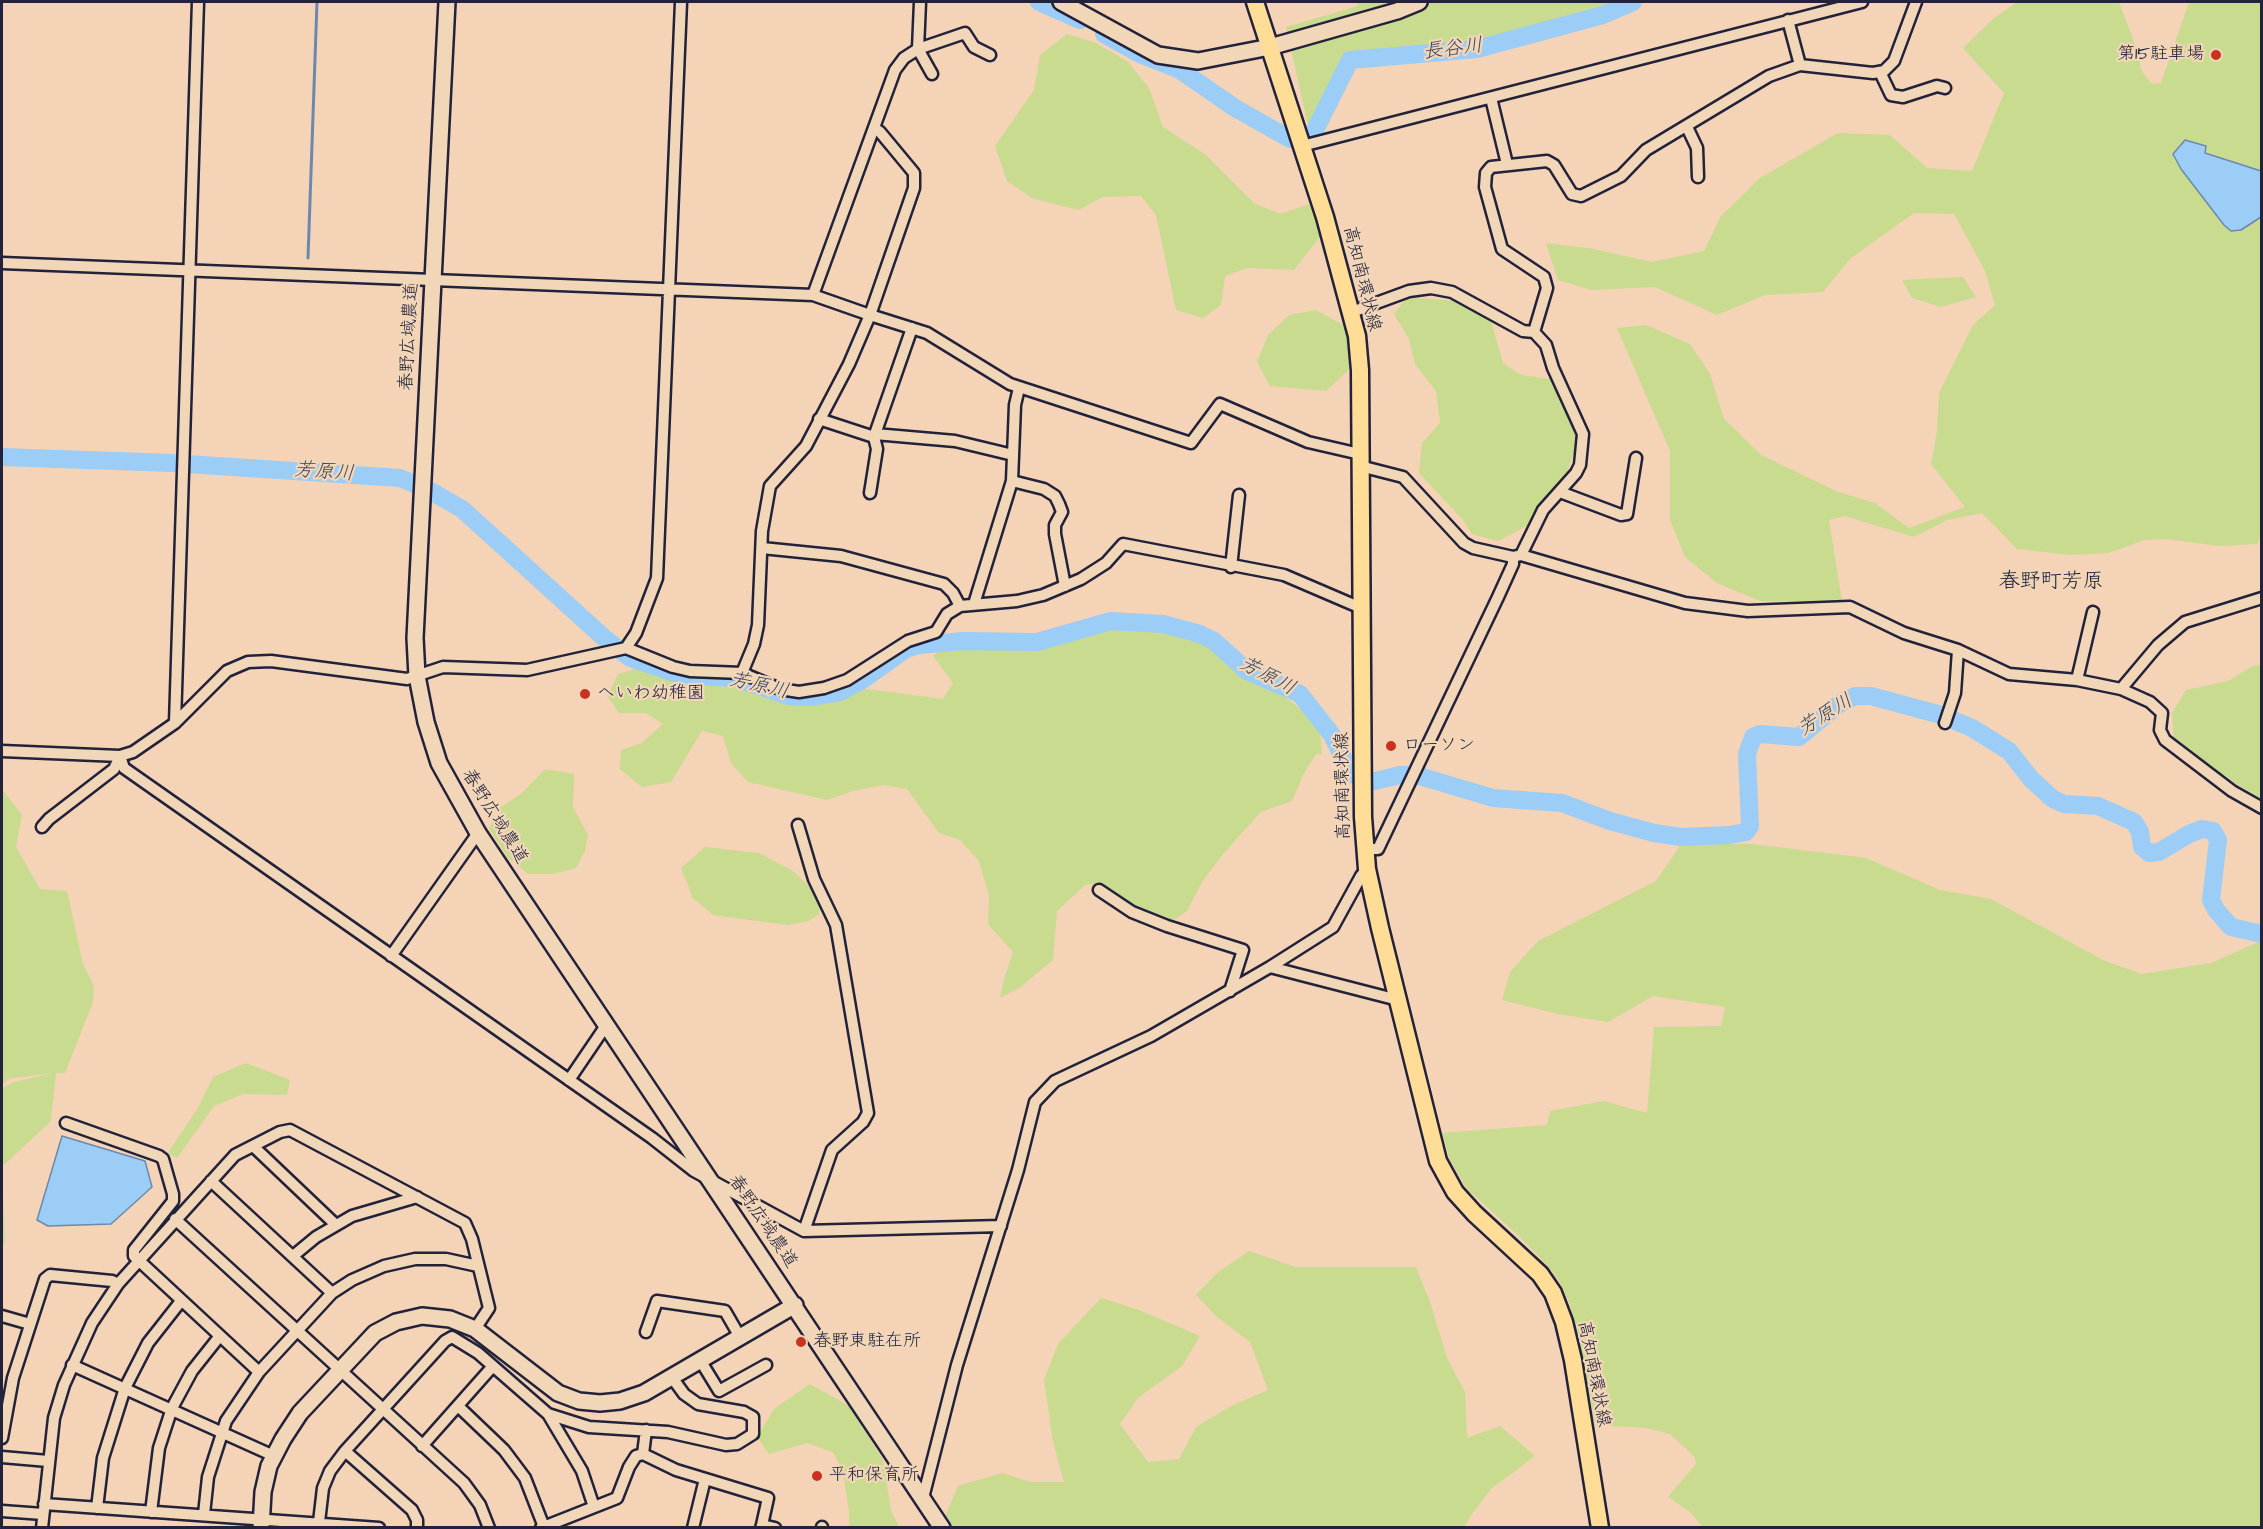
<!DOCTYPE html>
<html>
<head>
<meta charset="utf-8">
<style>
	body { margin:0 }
	#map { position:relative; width:2263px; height:1529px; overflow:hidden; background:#f4d3b6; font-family:"Architects Daughter",sans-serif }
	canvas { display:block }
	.frame { position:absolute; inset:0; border:3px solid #22223b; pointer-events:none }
</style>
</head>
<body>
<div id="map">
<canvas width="2263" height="1529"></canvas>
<div class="frame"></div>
</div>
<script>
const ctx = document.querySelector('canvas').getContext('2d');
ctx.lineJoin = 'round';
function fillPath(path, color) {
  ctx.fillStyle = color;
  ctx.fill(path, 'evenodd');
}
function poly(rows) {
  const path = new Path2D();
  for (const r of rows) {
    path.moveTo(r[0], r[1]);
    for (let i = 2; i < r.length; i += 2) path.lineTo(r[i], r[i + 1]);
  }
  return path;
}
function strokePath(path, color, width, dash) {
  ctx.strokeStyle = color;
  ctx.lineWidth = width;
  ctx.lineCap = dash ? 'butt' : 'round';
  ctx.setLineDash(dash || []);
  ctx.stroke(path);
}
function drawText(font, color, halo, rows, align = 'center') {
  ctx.font = font + ' "Architects Daughter","Klee One",sans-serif';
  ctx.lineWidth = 4.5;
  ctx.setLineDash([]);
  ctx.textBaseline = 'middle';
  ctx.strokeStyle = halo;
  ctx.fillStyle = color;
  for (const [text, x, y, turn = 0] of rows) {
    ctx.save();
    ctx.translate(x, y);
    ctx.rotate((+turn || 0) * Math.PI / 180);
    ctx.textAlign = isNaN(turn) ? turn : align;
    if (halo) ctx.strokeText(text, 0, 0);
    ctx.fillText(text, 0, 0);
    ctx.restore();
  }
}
fillPath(poly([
	[1356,2,1630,2,1476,44,1345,56,1308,125,1286,27,1358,6],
	[2017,2,2119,2,2138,52,2141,70,2152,84,2161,83,2189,2,2261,2,2261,535,2257,544,2219,546,2166,539,2145,540,2108,553,2071,555,2017,549,1982,513,1947,520,1914,537,1845,516,1829,520,1842,601,1760,601,1717,583,1685,557,1670,520,1670,451,1617,328,1646,325,1690,344,1710,374,1724,419,1761,455,1838,492,1875,503,1909,528,1965,507,1931,464,1937,432,1939,393,1973,325,1995,305,1985,271,1954,214,1914,213,1851,258,1823,292,1765,295,1717,315,1655,287,1591,290,1558,280,1546,243,1594,249,1652,262,1704,251,1721,216,1760,178,1838,133,1890,135,1927,168,1972,171,2004,93,1963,48,1994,18],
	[1067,34,1096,43,1128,62,1149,88,1163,127,1206,155,1254,203,1280,214,1310,204,1322,234,1294,270,1247,268,1225,276,1221,305,1203,318,1176,310,1156,215,1141,196,1103,197,1078,210,1032,198,1007,181,995,146,1034,90,1040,55],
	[1963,277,1976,297,1941,307,1912,298,1902,280],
	[1407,297,1459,301,1489,314,1503,363,1521,375,1550,379,1565,398,1578,427,1573,456,1562,485,1547,498,1528,525,1498,541,1472,534,1462,519,1419,473,1422,443,1440,423,1436,391,1415,364,1409,339,1394,314],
	[1316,310,1343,325,1355,364,1326,391,1270,386,1257,362,1268,335,1289,315],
	[1137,618,1174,626,1209,643,1236,660,1319,723,1322,754,1316,754,1303,775,1292,801,1261,812,1223,854,1202,882,1187,911,1169,923,1133,908,1101,883,1085,885,1057,911,1053,960,1019,988,1000,998,1004,979,1013,952,988,924,989,896,979,861,960,840,939,833,907,789,883,785,853,791,827,800,748,782,731,763,723,736,702,731,671,782,642,787,620,769,621,750,642,743,663,724,646,713,619,713,607,696,618,674,636,669,666,677,729,682,799,701,837,701,859,688,943,699,953,683,933,656,945,646,1052,636,1079,623],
	[2261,665,2261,800,2174,742,2172,713,2186,690,2228,681,2253,666],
	[545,769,574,774,573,807,588,835,585,851,576,868,553,874,528,874,507,857,489,828,500,808,522,793],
	[2,789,22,815,16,847,40,889,67,891,83,964,94,986,93,1002,65,1073,56,1073,51,1121,5,1164,2,1164,2,1089,11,1083,52,1073,8,1079,2,1085],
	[1682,843,1752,844,1866,858,1940,890,1991,899,2105,961,2142,974,2211,963,2261,941,2261,1527,1703,1527,1689,1511,1668,1497,1696,1464,1694,1456,1670,1434,1647,1428,1595,1425,1578,1335,1569,1303,1561,1284,1548,1266,1519,1236,1467,1189,1450,1160,1442,1133,1547,1125,1550,1111,1604,1101,1647,1113,1654,1027,1721,1026,1725,1007,1653,996,1608,1022,1558,1014,1502,1000,1510,972,1538,941,1656,881],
	[705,847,759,853,793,871,820,897,819,914,809,921,788,925,713,915,693,898,681,868],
	[246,1063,290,1080,287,1095,243,1094,214,1106,177,1158,168,1153,198,1108,213,1077],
	[2,1168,5,1243,2,1247],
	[1249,1251,1295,1267,1416,1267,1430,1302,1447,1358,1465,1392,1467,1438,1500,1426,1535,1456,1491,1489,1472,1514,1464,1527,940,1528,958,1486,1002,1473,1030,1482,1064,1482,1053,1442,1044,1380,1058,1344,1101,1298,1139,1310,1200,1336,1182,1366,1138,1398,1120,1424,1148,1462,1179,1459,1196,1427,1233,1405,1268,1390,1250,1342,1217,1317,1196,1295,1217,1273],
	[810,1384,849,1406,883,1460,891,1510,899,1527,849,1527,849,1511,843,1472,833,1452,807,1443,769,1454,757,1437,774,1409]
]), '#c9db8f');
const water = poly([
	[2185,140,2206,146,2205,153,2261,171,2261,217,2241,230,2231,231,2224,225,2181,169,2173,154,2185,140],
	[62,1136,145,1161,152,1187,111,1224,48,1226,37,1220,62,1136]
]);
fillPath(water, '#9bcdf7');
strokePath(water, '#6b89ac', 1.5);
strokePath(poly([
	[308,258,317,2]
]), '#6b89ac', 3);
strokePath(poly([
	[1039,2,1080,20],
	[1104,34,1142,55,1180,70,1235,108,1290,139],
	[1313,134,1350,60,1477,49,1603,15,1633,2],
	[2,457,172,463,400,478,427,489,462,509,602,636,630,658,681,675,734,678,789,696,810,697,840,692,864,679,906,649,919,645,963,641,1037,642,1111,621,1163,624,1200,634,1214,641,1247,671,1300,694,1332,735,1351,774,1360,777],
	[1375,781,1400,775,1416,775,1493,798,1562,803,1610,821,1654,833,1681,837,1729,835,1746,832,1750,826,1747,754,1753,737,1760,734,1799,737,1839,704,1855,696,1871,696,1941,715,1972,728,2009,751,2031,779,2053,799,2064,804,2098,806,2134,822,2140,832,2142,847,2149,853,2159,852,2189,834,2202,829,2213,831,2218,840,2211,900,2216,910,2231,927,2262,934]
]), '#9bcdf7', 18);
const street = poly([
	[1788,20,1800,65],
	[1880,72,1891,95,1903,97,1937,86,1945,88],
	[932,74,918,49,965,33,974,47,990,55],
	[1491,98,1507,164],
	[1687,127,1697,148,1698,177],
	[874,128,880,132,914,173,914,188,870,315,927,333,1010,384,1191,443,1220,404,1308,442,1360,454],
	[1302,146,1862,2],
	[2,263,813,295,870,315,849,364,806,446,770,486,762,531,758,625,754,644,742,673],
	[813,295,895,70,904,58,918,49,920,2],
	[1352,312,1409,291,1431,288,1452,292,1523,331,1534,332],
	[819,419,874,437,912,328],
	[875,434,955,441,1013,455],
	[1360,466,1403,477,1464,543,1473,548,1513,557,1521,555,1543,510,1576,473,1580,465,1583,434,1553,368,1546,345,1534,332,1547,288,1544,277,1502,249,1485,187,1486,173,1491,167,1547,161,1554,165,1572,194,1581,196,1621,176,1646,150,1769,76,1800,65,1873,73,1884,71,1894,61,1916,2],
	[1012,481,1044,489,1055,496,1059,504,1062,512,1055,525,1055,534,1065,586],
	[1560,492,1621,515,1627,514,1636,458],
	[870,493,877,449,874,437],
	[762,548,841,556,944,584,953,593,960,606],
	[1521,555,1685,603,1748,611,1850,607,1904,633,1958,650,2009,674,2077,680,2121,689,2150,702,2162,713,2160,730,2165,740,2232,791,2262,808],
	[1231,567,1239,495],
	[974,604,1012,481,1015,405,1019,388],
	[626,648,673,667,690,671,742,673,780,689,799,692,824,688,847,680,908,641,936,632,947,614,960,606,1017,601,1043,595,1081,579,1106,563,1123,544,1284,575,1361,608],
	[2077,680,2093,612],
	[2121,689,2158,645,2185,622,2262,598],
	[175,723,198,2],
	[1945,723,1955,693,1958,650],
	[2,751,120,756,133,752,175,723,227,671,248,662,271,661,407,679,443,667,527,670,626,648,636,633,657,578,681,2],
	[120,756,124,768,652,1138,694,1171,804,1231,1001,1226],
	[798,825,814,879,836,925,868,1113,863,1122,832,1150,804,1231],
	[42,827,49,819,114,769,120,756],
	[1364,849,1378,849,1498,597,1513,564,1513,557],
	[1099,890,1132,912,1167,926,1243,950,1230,991],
	[391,956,478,833],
	[1270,967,1333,927,1361,876,1367,869],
	[569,1080,607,1024],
	[66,1123,159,1156,163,1159,173,1194,173,1201,134,1250,134,1256,259,1372],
	[253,1146,336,1225],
	[211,1181,332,1293],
	[175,1219,464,1483,480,1505,489,1528],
	[293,1256,316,1237,352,1216,417,1197],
	[2,1316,30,1324],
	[646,1332,657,1301,725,1311,740,1337],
	[700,1360,719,1391,766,1365],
	[72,1365,274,1456],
	[458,1406,504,1450,525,1478,544,1527],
	[548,1414,589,1427,668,1432,726,1445,737,1444,753,1434,753,1417,744,1412,698,1404,684,1394,671,1376],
	[646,1430,643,1454,676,1470,768,1498,762,1525],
	[2,1438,13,1378,45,1279,50,1275,112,1281,118,1284],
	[422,1446,493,1366],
	[345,1451,412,1510,417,1520,417,1528],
	[2,1457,48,1461],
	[923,1498,957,1365,1018,1170,1035,1102,1055,1081,1151,1036,1270,967,1398,1000],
	[44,1504,379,1528],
	[97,1508,103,1458,125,1388,148,1343,181,1301],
	[2,1511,43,1514],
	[151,1512,159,1448,172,1408,192,1371,219,1337],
	[204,1514,208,1477,226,1421,259,1372,332,1293,352,1280,384,1266,415,1259,446,1259,478,1266],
	[319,1522,323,1488,330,1471,345,1451,445,1341,452,1337,478,1353,548,1414,582,1471,594,1507],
	[42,1528,54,1418,64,1385,92,1323,118,1284,235,1155,280,1132,290,1130,465,1223,472,1239,489,1308,475,1329],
	[541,1528,617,1498,629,1467,636,1456,643,1454],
	[693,1528,705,1479],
	[761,1528,762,1525,775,1528],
	[822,1528,822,1527]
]);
const secondary = poly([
	[447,2,415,638,417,676,426,722,439,763,478,833,942,1528],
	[1061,2,1158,55,1198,61,1270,47,1397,11,1419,2],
	[261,1528,263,1492,269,1466,283,1439,300,1413,375,1333,396,1322,422,1316,450,1319,475,1329,558,1393,579,1401,600,1403,620,1401,644,1393,795,1305]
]);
const primary = poly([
	[1255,2,1325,217,1357,336,1360,370,1363,817,1367,869,1380,928,1438,1161,1455,1192,1474,1213,1540,1274,1553,1293,1564,1322,1573,1360,1600,1528]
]);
strokePath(street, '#22223b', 15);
strokePath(secondary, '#22223b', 20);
strokePath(primary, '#22223b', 21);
strokePath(street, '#f2d6b8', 10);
strokePath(secondary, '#f2d6b8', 15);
strokePath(primary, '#ffdd96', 16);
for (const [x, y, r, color] of [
	[2216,55,6,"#c8321e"],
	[585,694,6,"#c8321e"],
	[1391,746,6,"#c8321e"],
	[801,1342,6,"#c8321e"],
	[817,1476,6,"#c8321e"]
]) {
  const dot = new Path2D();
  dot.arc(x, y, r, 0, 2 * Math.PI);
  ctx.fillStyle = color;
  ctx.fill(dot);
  strokePath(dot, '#f2d6b8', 2);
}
drawText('18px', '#22223b', '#f2d6b8', [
	["第15駐車場",2204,55,"right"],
	["へいわ幼稚園",597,694],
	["ローソン",1403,746],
	["春野東駐在所",813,1342],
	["平和保育所",829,1476]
], 'left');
drawText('18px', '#22223b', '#f2d6b8', [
	["高知南環状線",1361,279,76],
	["春野広域農道",410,337,-87],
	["高知南環状線",1344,786,-91],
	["春野広域農道",494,817,58],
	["春野広域農道",762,1222,56],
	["高知南環状線",1593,1374,79]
]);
drawText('italic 20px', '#3a4461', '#f2d6b8', [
	["長谷川",1453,50,-7],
	["芳原川",324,473,4],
	["芳原川",1267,677,28],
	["芳原川",759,687,13],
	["芳原川",1826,716,-32]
]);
drawText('21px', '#22223b', '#f2d6b8', [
	["春野町芳原",2051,583]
]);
</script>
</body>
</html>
